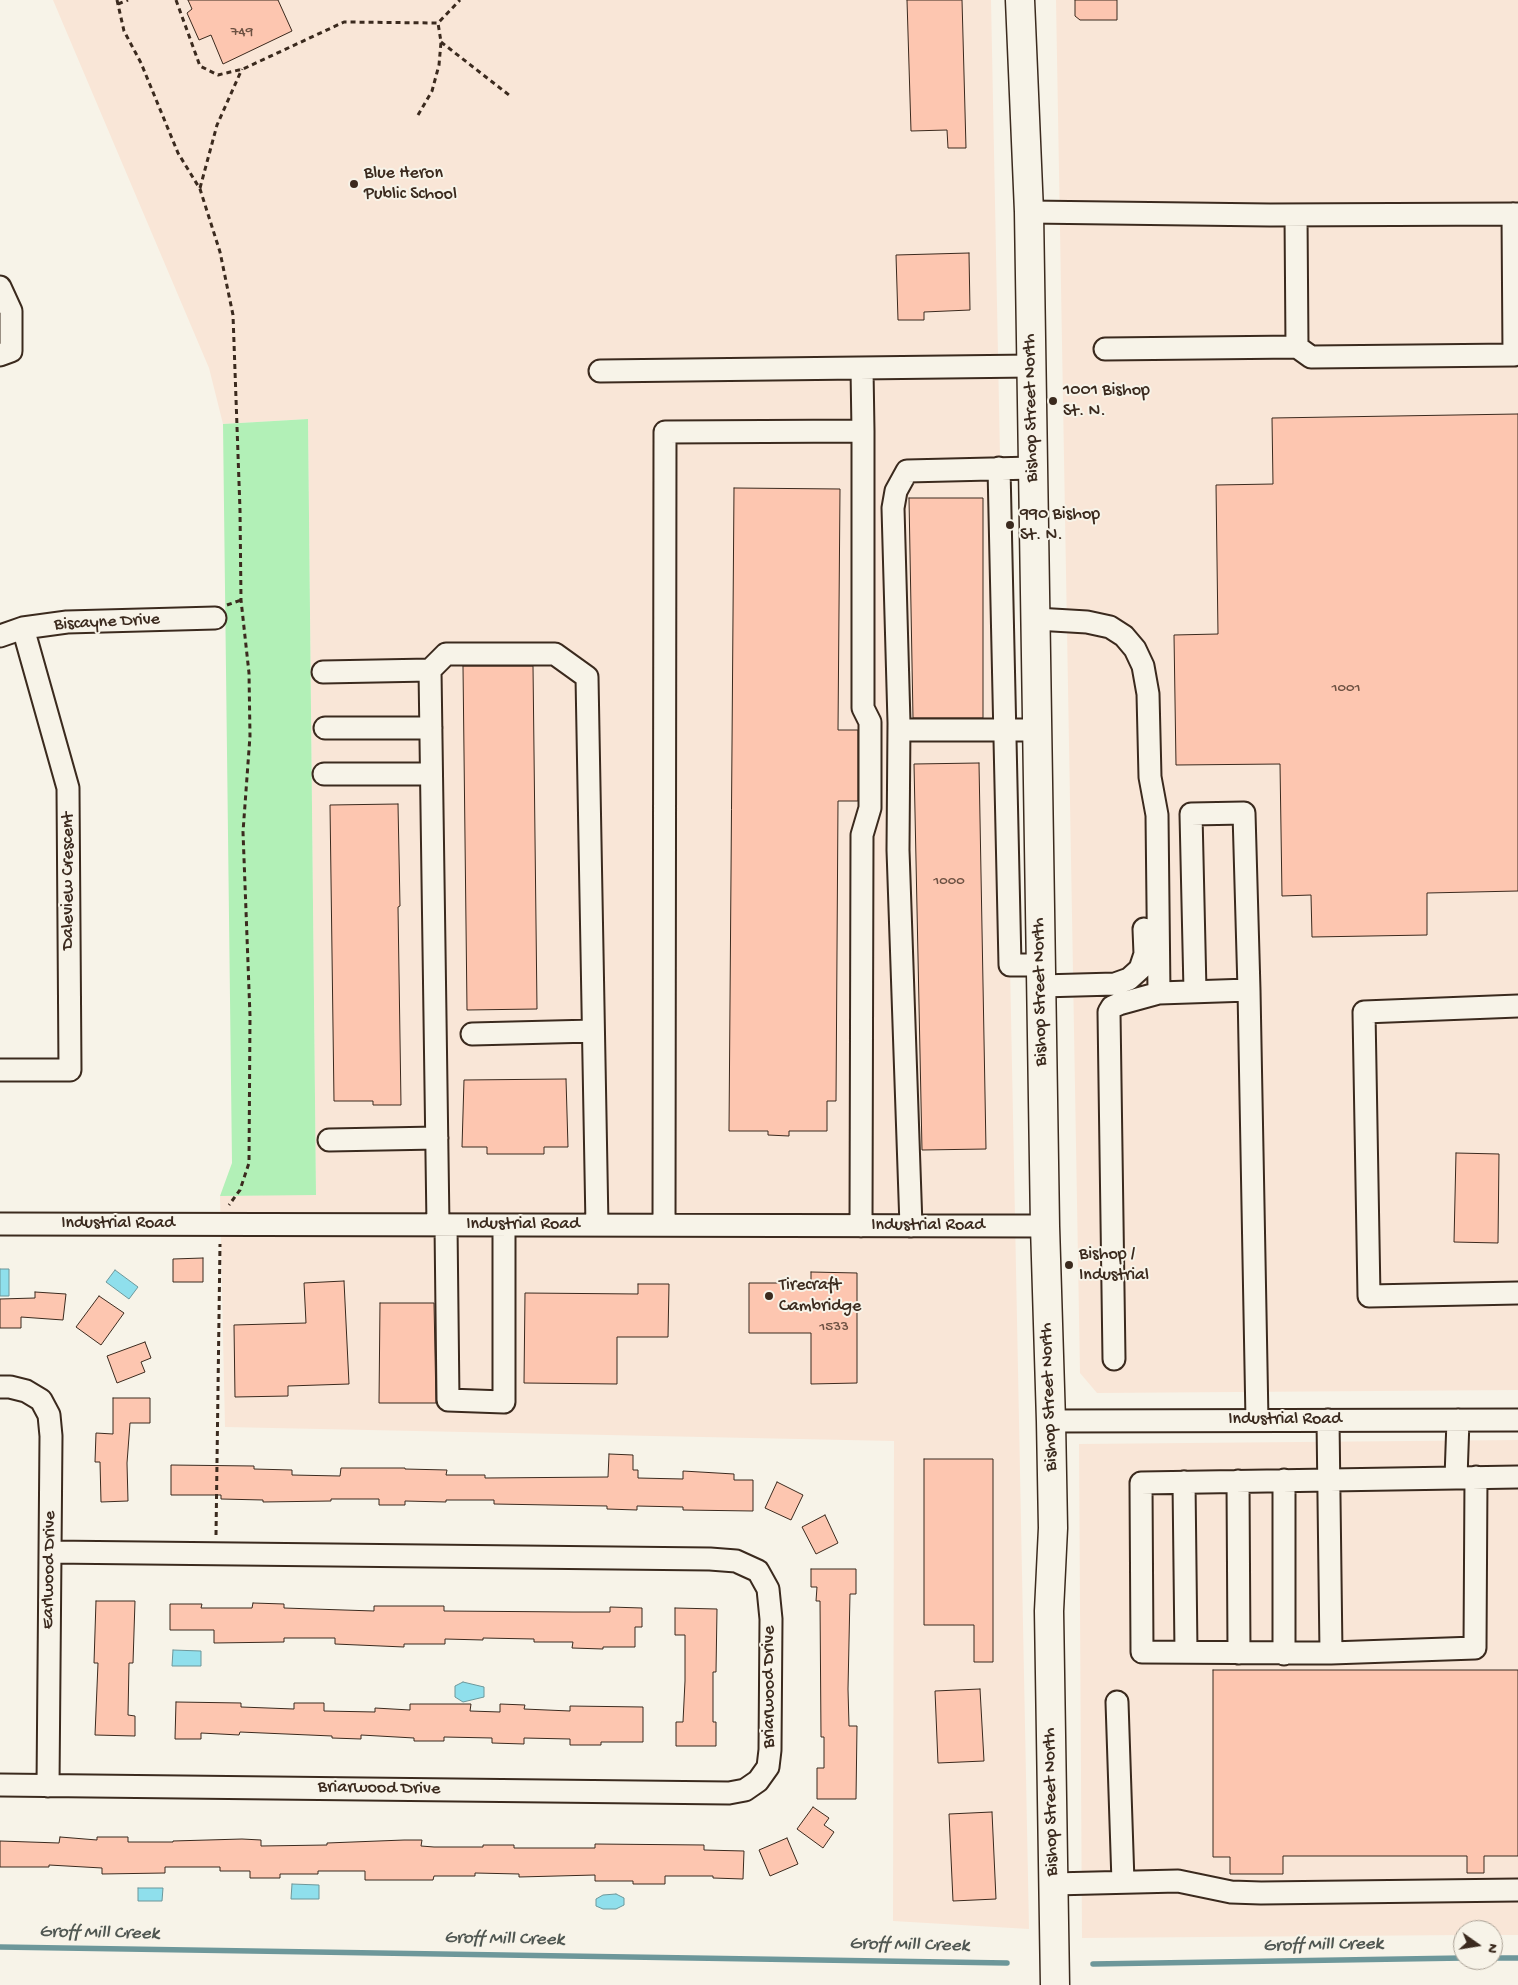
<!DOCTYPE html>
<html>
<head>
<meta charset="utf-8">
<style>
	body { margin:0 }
	#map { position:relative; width:1518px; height:1985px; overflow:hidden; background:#f7f3e8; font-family:"Gochi Hand",sans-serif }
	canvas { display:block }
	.north { position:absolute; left:1453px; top:1920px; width:50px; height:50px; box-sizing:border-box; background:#f7f3e8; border:1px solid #aca397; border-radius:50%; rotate:103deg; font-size:14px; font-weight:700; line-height:20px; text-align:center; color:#3b2a1e }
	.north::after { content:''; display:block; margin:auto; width:18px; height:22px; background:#3b2a1e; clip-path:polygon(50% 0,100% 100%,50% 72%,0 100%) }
</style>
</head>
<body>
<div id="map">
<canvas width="1518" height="1985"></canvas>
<div class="north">N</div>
</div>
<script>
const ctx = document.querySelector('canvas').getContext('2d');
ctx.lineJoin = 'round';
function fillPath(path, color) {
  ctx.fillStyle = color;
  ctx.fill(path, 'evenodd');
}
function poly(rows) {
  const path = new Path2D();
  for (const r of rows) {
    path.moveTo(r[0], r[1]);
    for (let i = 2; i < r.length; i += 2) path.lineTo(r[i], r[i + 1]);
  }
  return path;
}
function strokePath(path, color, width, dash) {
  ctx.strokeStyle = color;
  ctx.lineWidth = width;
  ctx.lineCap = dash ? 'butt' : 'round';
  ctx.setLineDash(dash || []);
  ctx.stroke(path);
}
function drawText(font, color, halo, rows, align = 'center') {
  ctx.font = font + ' "Gochi Hand",sans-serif';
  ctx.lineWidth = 4;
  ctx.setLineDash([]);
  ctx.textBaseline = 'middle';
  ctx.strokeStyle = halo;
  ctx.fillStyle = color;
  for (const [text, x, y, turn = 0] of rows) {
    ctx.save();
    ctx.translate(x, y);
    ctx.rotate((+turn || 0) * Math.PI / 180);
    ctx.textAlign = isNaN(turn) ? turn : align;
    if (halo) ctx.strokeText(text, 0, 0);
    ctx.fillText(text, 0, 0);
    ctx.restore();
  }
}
fillPath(poly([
	[53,0,991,0,1029,1929,893,1921,894,1441,225,1427,220,1196,316,1194,308,419,223,424,209,368],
	[1056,0,1518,0,1518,1390,1097,1393,1080,1373],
	[1518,1440,1518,1935,1493,1935,1493,1930,1463,1930,1463,1935,1082,1938,1079,1444]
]), '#f9e6d7');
fillPath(poly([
	[308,419,316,1195,220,1196,232,1163,223,424]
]), '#b2f0b7');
const water = poly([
	[0,1269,9,1269,9,1296,0,1296,0,1269],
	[115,1270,138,1287,129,1299,106,1282,115,1270],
	[173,1650,201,1651,201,1666,172,1666,173,1650],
	[463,1682,484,1687,484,1697,463,1702,455,1697,455,1686,463,1682],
	[292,1884,319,1885,319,1899,291,1899,292,1884],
	[138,1888,163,1888,162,1901,138,1901,138,1888],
	[616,1894,624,1898,624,1905,616,1909,603,1909,596,1906,596,1899,603,1895,616,1894]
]);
fillPath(water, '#8fdfec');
strokePath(water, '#6d979a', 1);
strokePath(poly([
	[0,1947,1007,1963],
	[1493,1958,1518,1958],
	[1093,1964,1463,1958]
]), '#6d979a', 5.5);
const building = poly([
	[188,0,278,0,292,31,223,64,211,35,199,40,187,13,192,9,188,0],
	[907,0,962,0,966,148,948,148,947,130,911,131,907,0],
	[1075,0,1117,0,1117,20,1080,20,1075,16,1075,0],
	[969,253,970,310,924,312,924,320,898,320,896,255,969,253],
	[1518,414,1518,891,1427,893,1427,935,1312,937,1311,895,1282,896,1280,764,1176,765,1174,635,1218,634,1216,485,1273,484,1272,418,1518,414],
	[734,488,840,489,838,730,858,730,858,801,838,801,836,1101,827,1101,827,1131,789,1131,789,1136,768,1135,768,1131,729,1131,734,488],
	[909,498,983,498,983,718,913,718,909,498],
	[463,666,533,666,537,1009,467,1010,463,666],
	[979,763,986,1149,922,1150,914,764,979,763],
	[398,804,400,906,398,907,401,1105,373,1105,373,1101,334,1101,330,805,398,804],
	[566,1079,568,1147,544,1147,544,1154,487,1154,487,1147,462,1147,464,1080,566,1079],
	[1456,1153,1499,1154,1498,1243,1454,1242,1456,1153],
	[203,1258,203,1282,173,1282,173,1259,203,1258],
	[811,1272,857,1273,857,1383,811,1384,811,1333,749,1333,749,1283,811,1283,811,1272],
	[344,1281,349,1384,288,1386,288,1396,235,1397,234,1325,306,1323,304,1283,344,1281],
	[638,1284,669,1284,668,1337,617,1337,617,1384,524,1383,525,1293,638,1294,638,1284],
	[35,1292,66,1294,63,1320,21,1317,21,1328,0,1328,0,1299,35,1298,35,1292],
	[99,1296,124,1313,101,1345,76,1327,99,1296],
	[380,1303,434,1303,436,1403,379,1403,380,1303],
	[145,1342,151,1358,141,1362,145,1372,117,1383,107,1356,145,1342],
	[113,1398,150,1398,150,1423,130,1423,127,1463,128,1501,101,1502,100,1462,95,1462,96,1433,113,1434,113,1398],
	[609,1454,633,1455,633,1470,638,1470,638,1478,683,1479,683,1471,734,1474,734,1480,753,1480,753,1511,683,1510,683,1507,637,1506,637,1510,607,1509,607,1506,494,1504,494,1500,446,1500,446,1502,405,1501,405,1505,379,1505,379,1499,331,1499,331,1501,263,1502,263,1500,221,1499,221,1495,171,1495,171,1465,254,1466,254,1469,292,1470,292,1475,340,1476,341,1468,405,1468,405,1469,447,1470,446,1475,485,1475,485,1478,608,1477,609,1454],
	[924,1459,993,1459,993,1662,974,1662,974,1625,924,1625,924,1459],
	[777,1482,803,1495,791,1520,765,1508,777,1482],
	[825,1515,838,1543,816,1554,802,1527,825,1515],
	[811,1569,856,1569,856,1594,850,1594,848,1689,849,1726,857,1726,856,1799,817,1799,817,1768,824,1768,824,1737,821,1737,820,1601,816,1601,817,1587,811,1587,811,1569],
	[96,1601,135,1601,133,1663,129,1663,128,1715,135,1716,135,1736,95,1735,98,1663,94,1663,96,1601],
	[253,1603,284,1604,284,1608,374,1611,374,1606,444,1606,444,1611,573,1612,610,1612,610,1607,642,1608,642,1627,635,1627,635,1647,603,1647,603,1649,572,1648,573,1642,534,1642,534,1639,483,1638,483,1640,445,1639,445,1644,404,1644,404,1647,335,1644,335,1638,284,1638,284,1642,214,1643,214,1630,170,1630,170,1604,202,1604,201,1608,252,1608,253,1603],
	[675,1608,717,1609,716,1672,713,1672,713,1722,716,1722,716,1746,676,1746,676,1722,683,1722,685,1681,685,1635,675,1635,675,1608],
	[1213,1670,1518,1670,1518,1856,1484,1856,1484,1873,1467,1873,1467,1856,1283,1856,1283,1874,1230,1874,1230,1857,1213,1857,1213,1670],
	[980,1689,984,1761,938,1763,935,1691,980,1689],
	[176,1702,241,1703,241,1707,294,1709,294,1703,324,1703,324,1711,375,1712,375,1708,410,1710,410,1704,471,1704,470,1711,500,1712,500,1704,525,1705,524,1709,570,1711,570,1706,643,1707,643,1742,601,1742,601,1745,570,1745,570,1739,524,1738,524,1744,492,1743,492,1738,444,1737,444,1741,414,1741,414,1738,361,1735,361,1739,332,1738,332,1736,240,1732,239,1735,201,1733,201,1739,175,1739,176,1702],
	[813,1807,829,1818,824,1825,834,1832,823,1848,797,1829,813,1807],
	[992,1812,996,1899,953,1901,949,1814,992,1812],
	[60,1837,97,1840,97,1837,128,1837,128,1842,173,1842,173,1841,242,1839,261,1840,261,1846,327,1845,327,1843,404,1840,422,1840,421,1846,434,1847,483,1847,483,1845,514,1845,514,1848,595,1848,595,1844,704,1845,704,1850,744,1851,743,1879,713,1878,713,1876,665,1876,665,1884,633,1884,633,1881,595,1881,595,1875,519,1877,519,1874,475,1873,475,1876,434,1876,433,1880,365,1880,365,1871,318,1871,318,1874,280,1874,280,1878,250,1878,250,1871,220,1871,220,1867,165,1867,165,1873,102,1874,102,1868,49,1865,49,1867,0,1867,0,1841,59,1843,60,1837],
	[787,1838,798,1864,770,1876,759,1850,787,1838]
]);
fillPath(building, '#fdc6b0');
strokePath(building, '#3b2a1e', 1);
const minor = poly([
	[1029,212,1270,215,1518,214],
	[0,287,11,311,11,351,0,355],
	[1297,347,1311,357,1514,355,1513,214],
	[1105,349,1297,347,1296,215],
	[862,369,863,431],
	[600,371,1032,366],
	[999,468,1010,965,1041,965],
	[1036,619,1087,622,1110,627,1124,636,1135,649,1143,666,1148,694,1150,777,1157,815,1159,993],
	[0,636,23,628,67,622,215,618],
	[430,670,446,654,555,654,587,677,597,1225],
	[323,672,430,670,438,1225],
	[325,728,431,728],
	[899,730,1037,730],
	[324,774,431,774],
	[1041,986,1115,984,1129,979,1140,969,1145,954,1144,929],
	[1249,990,1257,1420],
	[1518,1006,1364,1012,1369,1296,1518,1293],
	[472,1034,593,1031],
	[0,1070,70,1070,68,788,23,628],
	[329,1140,437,1138],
	[0,1224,1045,1226],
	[446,1225,448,1400,504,1402,504,1225],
	[664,1225,665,432,863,431,863,708,870,722,870,808,862,835,861,1226],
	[911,1226,898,850,899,723,893,508,896,491,907,471,1033,468],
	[1114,1359,1109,1012,1112,1007,1119,1004,1159,993,1249,990,1244,813,1191,814,1195,991],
	[0,1387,10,1387,26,1391,41,1400,49,1415,51,1436,48,1786],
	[1328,1420,1331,1653],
	[1458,1420,1456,1478,1518,1477],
	[1051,1421,1518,1420],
	[1456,1478,1141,1483,1142,1652,1331,1653,1475,1648,1476,1477],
	[1238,1481,1239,1653],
	[1184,1482,1186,1652],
	[1284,1654,1284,1480],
	[1117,1702,1123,1882],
	[0,1785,729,1793,745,1790,758,1781,768,1767,770,1750,771,1619,768,1589,758,1571,736,1561,710,1559,50,1552],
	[1053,1884,1178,1881,1231,1892,1261,1893,1518,1890]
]);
const major = poly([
	[1020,0,1029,212,1045,1226,1051,1421,1053,1528,1049,1611,1055,1985]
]);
strokePath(minor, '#3b2a1e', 25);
strokePath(major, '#3b2a1e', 31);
strokePath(poly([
	[117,0,124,31,141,63,178,153,200,189,220,252,233,315,240,510,241,600,249,673,250,736,243,832,250,1016,249,1163,240,1190,229,1205],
	[176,0,200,66,218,75,243,69,344,22,438,23,460,0],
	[118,4,128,0],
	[441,42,509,95],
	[418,115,432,91,439,65,441,42,438,23],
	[200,188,217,125,242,69],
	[227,605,241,600],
	[216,1535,220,1244]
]), '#3b2a1e', 3, [5, 4]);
strokePath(minor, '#f7f3e8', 21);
strokePath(major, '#f7f3e8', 28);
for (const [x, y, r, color] of [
	[354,184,5,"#3b2a1e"],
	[1053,401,5,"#3b2a1e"],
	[1010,525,5,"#3b2a1e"],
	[1069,1265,5,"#3b2a1e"],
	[769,1296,5,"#3b2a1e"]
]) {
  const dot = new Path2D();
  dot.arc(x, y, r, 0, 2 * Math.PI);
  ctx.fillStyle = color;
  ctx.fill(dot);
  strokePath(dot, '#f7f3e8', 2);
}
drawText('15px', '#6c5142', null, [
	["749",242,33],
	["1001",1346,689],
	["1000",949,882],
	["1533",834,1328]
]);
drawText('18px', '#3b2a1e', '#f7f3e8', [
	["Blue Heron",364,174],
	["Public School",364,195],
	["1001 Bishop",1063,391],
	["St. N.",1063,412],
	["990 Bishop",1020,515],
	["St. N.",1020,536],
	["Bishop /",1079,1255],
	["Industrial",1079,1276],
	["Tirecraft",779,1286],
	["Cambridge",779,1307]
], 'left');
drawText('18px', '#3b2a1e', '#f7f3e8', [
	["Bishop Street North",1032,408,-91],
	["Biscayne Drive",107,623,-3],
	["Daleview Crescent",69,881,-90],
	["Bishop Street North",1041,992,-91],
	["Industrial Road",118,1224],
	["Industrial Road",523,1225],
	["Industrial Road",928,1226],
	["Bishop Street North",1050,1397,-92],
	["Industrial Road",1285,1420],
	["Earlwood Drive",50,1570,-89],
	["Briarwood Drive",770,1687,-90],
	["Briarwood Drive",379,1789,1],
	["Bishop Street North",1052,1802,-91]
]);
drawText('italic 19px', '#505752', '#f7f3e8', [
	["Groff Mill Creek",99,1934,1],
	["Groff Mill Creek",504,1940,1],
	["Groff Mill Creek",909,1946,1],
	["Groff Mill Creek",1323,1946,-1]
]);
</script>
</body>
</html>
